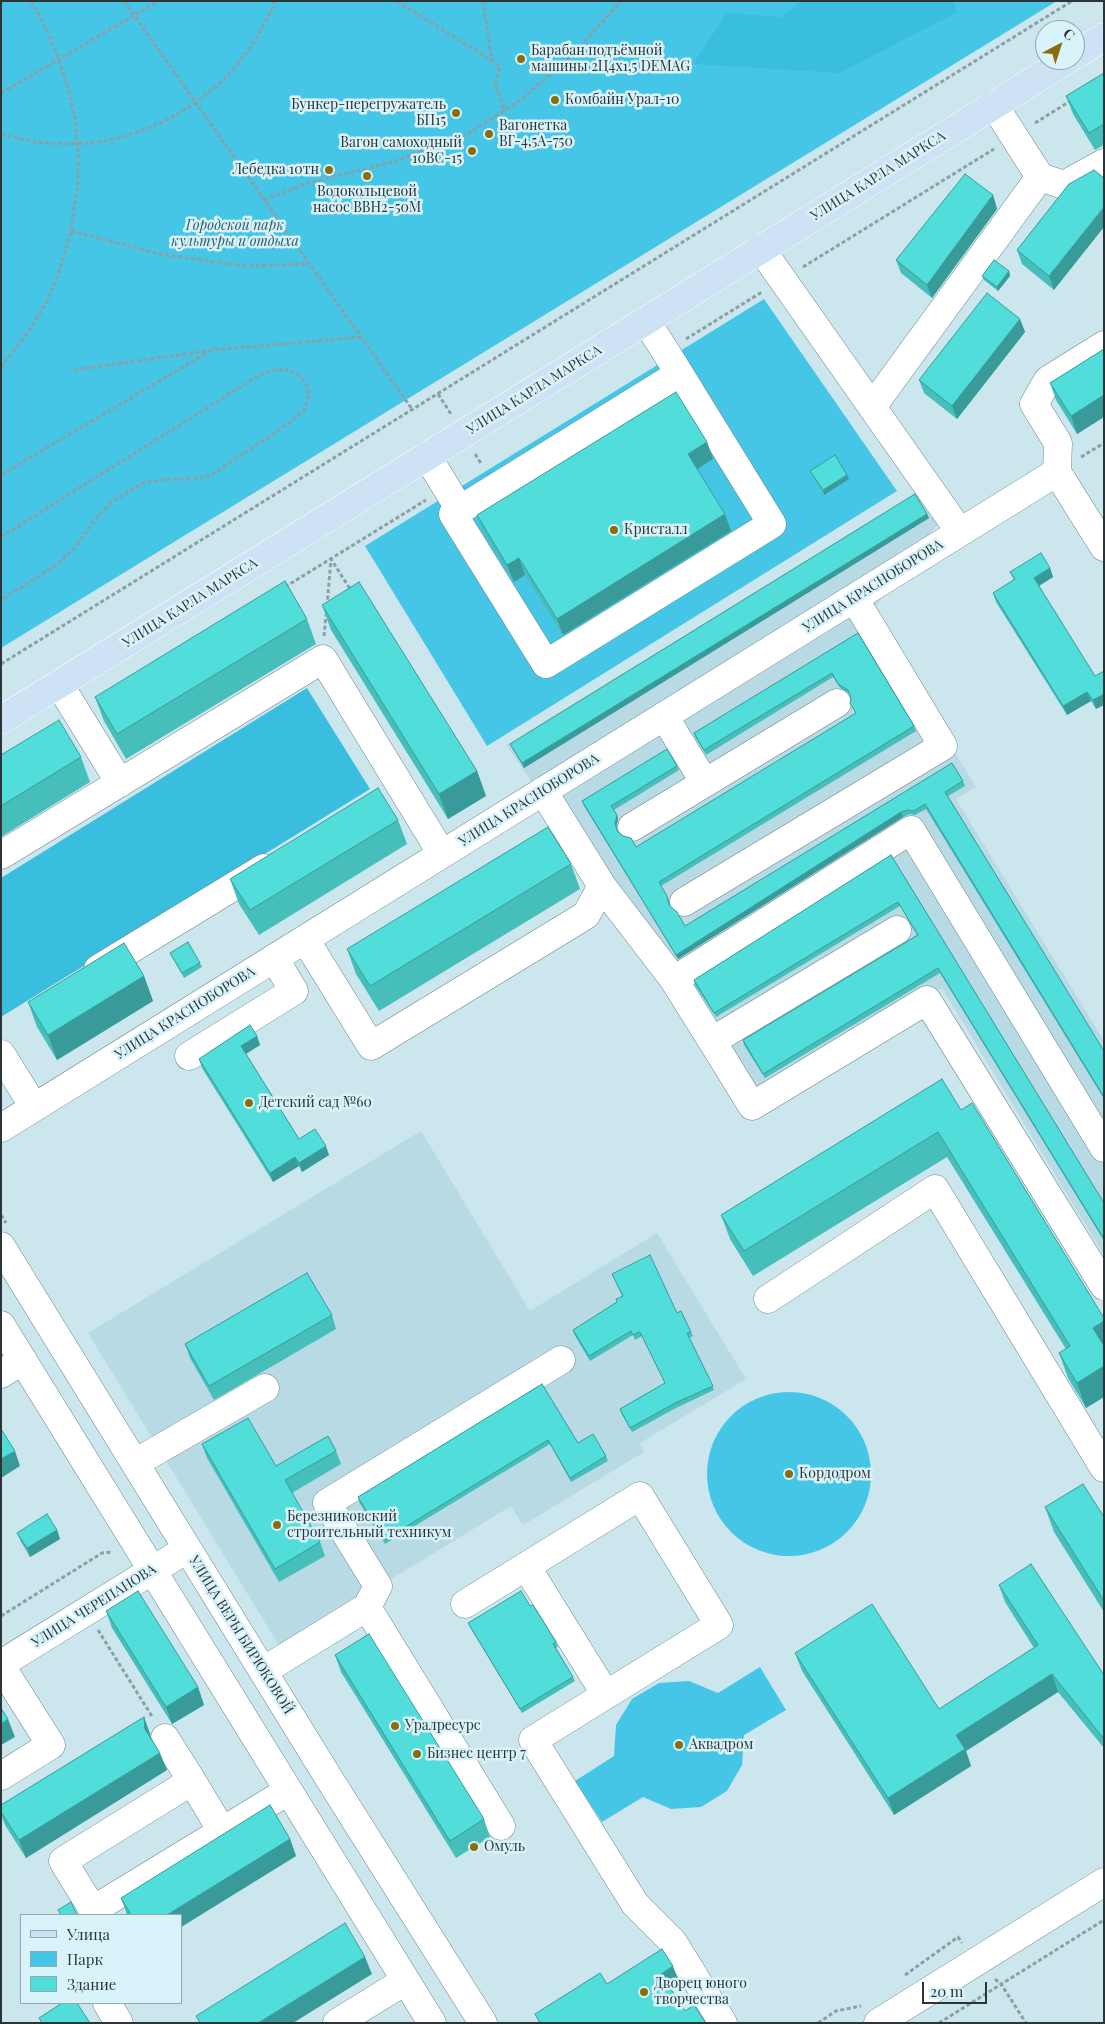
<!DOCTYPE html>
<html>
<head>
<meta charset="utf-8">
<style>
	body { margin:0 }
	#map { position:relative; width:1105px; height:2024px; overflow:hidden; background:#cce6ee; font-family:"Playfair Display",serif }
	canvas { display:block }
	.frame { position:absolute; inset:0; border:2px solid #2b3538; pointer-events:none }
	.legend { position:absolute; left:20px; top:1914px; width:162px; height:90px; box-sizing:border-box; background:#d9f3fb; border:1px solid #93a7ad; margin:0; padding:6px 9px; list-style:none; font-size:15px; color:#2b3538 }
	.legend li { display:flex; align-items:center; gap:10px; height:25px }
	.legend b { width:25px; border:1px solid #93a7ad }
	.north { position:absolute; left:1035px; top:20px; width:50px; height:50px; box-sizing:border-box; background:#d9f3fb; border:1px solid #93a7ad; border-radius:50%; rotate:40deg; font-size:14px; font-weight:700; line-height:20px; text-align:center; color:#2b3538 }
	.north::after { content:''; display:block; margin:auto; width:18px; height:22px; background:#8a6d0d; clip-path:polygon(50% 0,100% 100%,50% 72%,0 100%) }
	.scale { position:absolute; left:922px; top:1982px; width:65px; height:22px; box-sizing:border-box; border:2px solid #2b3538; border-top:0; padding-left:6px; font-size:15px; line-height:18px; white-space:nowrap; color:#2b3538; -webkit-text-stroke:4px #d9f3fb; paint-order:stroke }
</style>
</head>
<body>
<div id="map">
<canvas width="1105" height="2024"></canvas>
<div class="frame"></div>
<ul class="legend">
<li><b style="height:6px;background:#cde2f5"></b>Улица</li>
<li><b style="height:14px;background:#46c6e7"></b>Парк</li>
<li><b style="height:14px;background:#51deda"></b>Здание</li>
</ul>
<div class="north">С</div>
<div class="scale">20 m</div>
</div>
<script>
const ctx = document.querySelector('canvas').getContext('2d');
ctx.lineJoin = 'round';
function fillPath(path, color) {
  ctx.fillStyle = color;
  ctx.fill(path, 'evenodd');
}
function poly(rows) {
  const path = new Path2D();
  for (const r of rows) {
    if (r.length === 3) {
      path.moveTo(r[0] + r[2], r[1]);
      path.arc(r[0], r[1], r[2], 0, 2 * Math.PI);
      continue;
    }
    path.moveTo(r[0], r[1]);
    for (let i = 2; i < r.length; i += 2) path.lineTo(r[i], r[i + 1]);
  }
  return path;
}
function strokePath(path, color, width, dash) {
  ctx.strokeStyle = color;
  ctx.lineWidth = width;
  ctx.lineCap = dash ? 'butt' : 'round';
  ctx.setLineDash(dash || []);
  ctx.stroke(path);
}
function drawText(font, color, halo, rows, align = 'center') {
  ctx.font = font + ' "Playfair Display",serif';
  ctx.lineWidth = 5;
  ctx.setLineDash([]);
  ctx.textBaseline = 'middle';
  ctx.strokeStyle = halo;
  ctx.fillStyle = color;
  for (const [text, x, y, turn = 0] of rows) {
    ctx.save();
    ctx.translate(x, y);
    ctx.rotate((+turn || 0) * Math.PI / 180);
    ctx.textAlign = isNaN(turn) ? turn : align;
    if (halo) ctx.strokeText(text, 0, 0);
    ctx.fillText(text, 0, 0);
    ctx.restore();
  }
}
fillPath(poly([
	[920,490,940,521,870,614,976,787,956,799,1104,1041,1104,1255,942,988,755,1100,506,745],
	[421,1131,530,1311,657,1233,746,1379,640,1443,644,1452,523,1525,511,1506,280,1647,88,1333]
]), '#b7dae4');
fillPath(poly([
	[1,1,1057,1,1,648],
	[764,299,897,491,487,746,365,546],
	[789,1474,82],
	[760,1667,786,1710,744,1735,742,1765,727,1791,701,1807,671,1809,643,1797,602,1822,575,1781,614,1756,616,1725,632,1699,659,1683,689,1681,718,1693]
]), '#46c6e7');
fillPath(poly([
	[801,1,953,1,958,12,839,73,693,64,727,13,782,17],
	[307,688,370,789,1,1017,1,878]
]), '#3abedf');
const minor = poly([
	[994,105,1040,177,1064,185,1104,163],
	[761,249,960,532],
	[646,321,669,357,772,524,546,664,453,514,679,374],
	[872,407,1040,177],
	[427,456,460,510],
	[1057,472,1058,443,1034,404,1048,380,1104,345],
	[1057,472,1104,547],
	[59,684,120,783],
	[664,716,705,783],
	[543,791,602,886,674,980,911,830,1104,1148],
	[632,827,837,703],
	[1,855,323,659,442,854],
	[684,902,943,746,854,598],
	[305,939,371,1046,586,915,602,886],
	[98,969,264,868],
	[674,980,712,1041,897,930],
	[712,1041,752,1106,927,1000,1104,1286],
	[1,1054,34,1107],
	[189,1056,294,991,274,958],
	[1,1128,1057,472],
	[1,1246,330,1780,483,2023],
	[768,1299,935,1189,1104,1468],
	[1,1325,432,2023],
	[1,1374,23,1360],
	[135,1463,265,1388],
	[526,1566,606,1695],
	[465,1604,640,1496,719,1625,533,1740,635,1904,673,1942,723,2023],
	[367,1607,378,1586,327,1503,561,1360],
	[1,1664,187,1549],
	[1,1666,51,1745,1,1776],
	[263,1671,367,1607,501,1826],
	[165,1738,192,1781],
	[93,1910,288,1791],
	[93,1915,93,1910,63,1861,192,1781,222,1831],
	[107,2003,119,2023],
	[337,2023,405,1981],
	[878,2023,1104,1882]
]);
const major = poly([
	[1075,55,1104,37],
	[1,720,1067,60]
]);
strokePath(minor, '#6c848c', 29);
strokePath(major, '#fff', 29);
strokePath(poly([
	[124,1,412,409],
	[397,1,500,66,495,84,505,111],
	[483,1,492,60],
	[1,93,159,1],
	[1035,123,1072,100],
	[1,134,34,142,63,144,91,143,119,138,146,129,171,118,195,103,218,85,237,65,254,42,268,18,275,1],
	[264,200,305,184,392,162,466,135,519,101,574,54,621,1],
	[71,231,160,254,244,266,309,264],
	[803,267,994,149],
	[686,339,762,292],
	[1,367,28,332,45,305,58,275,71,231,78,182,78,151,75,119,68,88,58,57,46,28,31,1],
	[73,370,213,350,360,337],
	[438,394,451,414],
	[475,454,482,465],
	[1081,457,1104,443],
	[1,475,210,351],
	[1,537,258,376,269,371,284,369,297,374,306,383,309,395,305,409,291,422,211,475,193,479,170,479,145,482,114,500,97,517,76,546,58,564,1,600],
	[285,587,426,500],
	[327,606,331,559,352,592],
	[324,636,326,615],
	[1,664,1072,1],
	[1,1215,6,1223],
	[1,1616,102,1553,112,1552],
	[98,1630,153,1718],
	[905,1975,958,1937,962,1943],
	[995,1979,1001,1984,1026,2023],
	[818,2023,836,2011,861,2006],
	[939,2023,1104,1920]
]), '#8b9fa5', 3, [4, 2.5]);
strokePath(minor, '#fff', 28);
strokePath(major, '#cde2f5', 28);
fillPath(poly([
	[1104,73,1104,145,1095,150,1073,114,1066,96],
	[1069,184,1054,290,1022,264,1017,250],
	[993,195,997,209,932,298,901,273,896,260],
	[1009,271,1010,276,998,291,984,280,982,276],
	[1020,319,1025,332,957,419,924,393,919,380],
	[1104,349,1104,417,1077,434,1056,400,1050,383],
	[707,442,713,459,697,469,731,531,563,635,525,575,514,582,483,532,477,515],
	[810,471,849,479,824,495,812,475],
	[927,514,929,518,524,768,512,748,510,744],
	[1050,568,1053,577,1039,586,1095,676,1096,709,1091,701,1067,715,996,602,993,593,1014,580,1010,572],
	[322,605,477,771,486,796,448,819,331,630],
	[307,619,316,644,126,759,104,721,95,697],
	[858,633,914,726,916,731,661,886,669,900,670,906,685,926,952,763,963,781,965,786,948,796,1104,1051,1104,1099,926,809,915,815,910,814,903,817,678,959,584,806,582,801,677,766,679,770,614,810,618,819,616,828,618,831,636,847,856,714,850,703,851,698,850,694,840,688,833,677,706,755,695,737,694,733],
	[1,755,81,757,90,782,1,837],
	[398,820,407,844,259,935,239,904,230,879],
	[891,855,1104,1203,1104,1241,940,973,765,1078,744,1045,743,1040,917,935,900,906,716,1017,695,985,694,980],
	[571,864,580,889,379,1011,356,974,347,949],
	[170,953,200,963,202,967,184,978,172,957],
	[144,976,153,1001,57,1060,37,1027,28,1002],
	[257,1036,260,1045,246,1054,299,1139,329,1155,302,1172,299,1166,273,1182,202,1068,199,1059],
	[961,1110,1104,1318,1104,1397,1086,1408,1068,1378,1059,1353,1066,1349,947,1157,753,1276,730,1239,721,1215],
	[612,1274,677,1313,691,1332,693,1336,689,1338,714,1390,676,1408,632,1432,621,1413,620,1409,665,1383,642,1336,635,1340,633,1335,590,1361,574,1334,573,1330,617,1302,622,1296],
	[332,1315,336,1329,214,1400,190,1358,185,1344],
	[542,1384,578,1443,606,1456,608,1461,571,1482,550,1444,385,1544,359,1502,358,1497],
	[202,1444,276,1466,336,1451,341,1464,292,1493,320,1542,325,1556,279,1582,207,1458],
	[1045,1507,1104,1517,1104,1612,1054,1532],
	[57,1530,60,1539,30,1557,21,1542,17,1533],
	[999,1585,1104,1675,1104,1748,1058,1692,966,1751,971,1766,894,1815,802,1671,795,1653,939,1709,1034,1648,1005,1602],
	[530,1606,556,1642,558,1647,556,1648,573,1677,575,1681,522,1713,470,1627,468,1623],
	[106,1611,198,1687,204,1705,172,1724,112,1628],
	[335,1655,484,1819,490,1837,456,1858,341,1672],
	[144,1717,151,1737,167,1770,26,1858,5,1825,1,1815,1,1805],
	[290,1839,296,1856,181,1927,181,1915,127,1915,121,1898]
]), '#46bfbb');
fillPath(poly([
	[993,195,997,209,932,298,927,285],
	[1104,207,1104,227,1054,290,1049,276],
	[1009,271,1010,276,998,291,997,287],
	[1020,319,1025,332,957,419,952,406],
	[1104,395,1104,417,1077,434,1071,416],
	[707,442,713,459,694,471,688,454],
	[847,475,849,479,824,495,823,490],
	[725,514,731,531,563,635,557,619],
	[927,514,929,518,524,768,522,763],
	[519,558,525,575,514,582,507,565],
	[1050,568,1053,577,1037,587,1034,578],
	[1087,692,1091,701,1067,715,1063,706],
	[1104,694,1104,705,1096,709,1093,700],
	[477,771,486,796,448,819,439,794],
	[901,812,903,817,678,959,676,955],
	[617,815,618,819,616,828,615,823],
	[144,976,153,1001,57,1060,48,1035],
	[257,1036,260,1045,244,1055,241,1046],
	[326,1146,329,1155,302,1172,299,1163],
	[295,1157,299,1166,273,1182,270,1173],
	[1104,1321,1104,1351,1093,1328],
	[1104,1366,1104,1397,1086,1408,1077,1383],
	[15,1451,20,1466,1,1478,1,1459],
	[57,1530,60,1539,30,1557,27,1548],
	[1052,1674,1058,1692,966,1751,971,1766,894,1815,888,1798,956,1735],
	[198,1687,204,1705,172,1724,166,1707],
	[144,1717,150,1734,152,1746,145,1729],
	[8,1719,15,1737,1,1745,1,1724],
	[160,1753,167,1770,26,1858,19,1840],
	[290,1839,296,1856,181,1927,181,1915,167,1915],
	[365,1957,372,1974,293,2023,258,2023],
	[673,1966,678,1980,666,1987,661,1974]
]), '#399b99');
const building = poly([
	[1104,73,1104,124,1089,133,1066,96,1104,73],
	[1094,170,1104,178,1104,207,1049,276,1017,250,1069,184,1094,170],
	[965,174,993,195,927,285,896,260,965,174],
	[994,260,1009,271,997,287,982,276,994,260],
	[987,293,1020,319,952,406,919,380,987,293],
	[1104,349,1104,395,1071,416,1050,383,1104,349],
	[676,392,707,442,688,454,725,514,557,619,519,558,507,565,477,515,676,392],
	[835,455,847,475,823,490,810,471,835,455],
	[915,494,927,514,522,763,510,744,915,494],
	[1041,553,1050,568,1034,578,1095,676,1104,671,1104,694,1093,700,1087,692,1063,706,993,593,1015,579,1010,572,1041,553],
	[285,581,307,619,117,734,95,697,285,581],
	[359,582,477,771,439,794,322,605,359,582],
	[858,633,914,726,659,882,667,896,669,905,677,912,685,926,952,763,963,781,945,792,1104,1051,1104,1097,925,804,914,811,908,810,901,812,676,955,582,801,667,749,677,766,611,806,617,815,615,823,617,831,623,836,631,838,636,847,856,713,850,703,851,698,848,690,838,684,832,673,704,750,694,733,858,633],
	[59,720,81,757,1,806,1,755,59,720],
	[378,788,398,820,250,910,230,879,378,788],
	[548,827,571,864,370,986,347,949,548,827],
	[891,855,1104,1203,1104,1239,938,968,763,1074,743,1040,918,935,898,902,714,1013,694,980,891,855],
	[188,942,200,963,182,973,170,953,188,942],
	[124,943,144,976,48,1035,28,1002,124,943],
	[250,1025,257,1036,241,1046,299,1139,315,1129,326,1146,299,1163,295,1157,270,1173,199,1059,250,1025],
	[942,1079,961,1110,972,1103,1104,1318,1104,1321,1093,1328,1104,1346,1104,1366,1077,1383,1059,1353,1070,1346,938,1132,744,1251,721,1215,942,1079],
	[650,1255,677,1313,681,1311,691,1332,687,1333,713,1386,675,1403,630,1428,620,1409,665,1383,640,1332,633,1335,631,1331,589,1356,573,1330,617,1302,616,1299,623,1296,612,1274,650,1255],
	[307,1273,332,1315,209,1386,185,1344,307,1273],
	[542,1384,578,1443,593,1434,606,1456,570,1478,548,1440,384,1540,358,1497,542,1384],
	[248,1418,276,1466,328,1436,336,1451,285,1480,320,1542,275,1569,202,1444,248,1418],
	[1,1429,15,1451,1,1459,1,1429],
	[1083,1484,1104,1517,1104,1601,1045,1507,1083,1484],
	[47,1514,57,1530,27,1548,17,1533,47,1514],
	[1031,1564,1104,1675,1104,1739,1052,1674,956,1735,965,1749,888,1798,795,1653,872,1604,939,1709,1038,1645,999,1585,1031,1564],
	[138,1591,198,1687,166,1707,106,1611,138,1591],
	[521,1591,530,1606,533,1605,556,1642,553,1644,573,1677,520,1709,468,1623,521,1591],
	[369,1634,484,1819,450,1841,335,1655,369,1634],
	[1,1708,8,1719,1,1724,1,1708],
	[144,1717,145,1729,160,1753,19,1840,1,1812,1,1805,144,1717],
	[270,1805,290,1839,167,1915,127,1915,130,1913,121,1898,270,1805],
	[71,1902,77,1915,61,1915,58,1910,71,1902],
	[345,1923,365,1957,258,2023,200,2023,196,2016,345,1923],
	[662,1949,673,1966,661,1974,685,2011,694,2005,706,2023,540,2023,535,2014,600,1973,607,1984,662,1949],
	[62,2003,77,2003,90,2023,42,2023,39,2018,62,2003]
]);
fillPath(building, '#51deda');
strokePath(building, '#399b99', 1);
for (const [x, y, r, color] of [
	[521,59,5,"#8a6d0d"],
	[555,100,5,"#8a6d0d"],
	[456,113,5,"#8a6d0d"],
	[489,134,5,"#8a6d0d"],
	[472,151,5,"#8a6d0d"],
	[329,170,5,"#8a6d0d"],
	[367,176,5,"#8a6d0d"],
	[614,530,5,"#8a6d0d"],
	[249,1103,5,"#8a6d0d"],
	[789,1474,5,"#8a6d0d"],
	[277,1525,5,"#8a6d0d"],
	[395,1726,5,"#8a6d0d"],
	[679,1745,5,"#8a6d0d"],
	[417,1754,5,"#8a6d0d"],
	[474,1847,5,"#8a6d0d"],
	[644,1992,5,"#8a6d0d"]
]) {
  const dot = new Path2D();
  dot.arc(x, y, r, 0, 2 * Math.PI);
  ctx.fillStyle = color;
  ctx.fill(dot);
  strokePath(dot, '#d9f3fb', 2);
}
drawText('14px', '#2b3538', '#d9f3fb', [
	["Барабан подъёмной",531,51],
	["машины 2Ц4х1,5 DEMAG",531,67],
	["Комбайн Урал-10",565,100],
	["Бункер-перегружатель",446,105,"right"],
	["БП15",446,121,"right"],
	["Вагонетка",499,126],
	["ВГ-4,5А-750",499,142],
	["Вагон самоходный",462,143,"right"],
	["10ВС-15",462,159,"right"],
	["Лебедка 10тн",319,170,"right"],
	["Водокольцевой",367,192,"center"],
	["насос ВВН2-50М",367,208,"center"],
	["Кристалл",624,530],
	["Детский сад №60",259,1103],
	["Кордодром",799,1474],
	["Березниковский",287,1517],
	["строительный техникум",287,1533],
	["Уралресурс",405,1726],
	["Аквадром",689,1745],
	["Бизнес центр 7",427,1754],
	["Омуль",484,1847],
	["Дворец юного",654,1984],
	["творчества",654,2000]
], 'left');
drawText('14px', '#2b3538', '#d9f3fb', [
	["УЛИЦА КАРЛА МАРКСА",878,176,-32],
	["УЛИЦА КАРЛА МАРКСА",534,390,-32],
	["УЛИЦА КРАСНОБОРОВА",873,586,-32],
	["УЛИЦА КАРЛА МАРКСА",190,603,-32],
	["УЛИЦА КРАСНОБОРОВА",529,800,-32],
	["УЛИЦА КРАСНОБОРОВА",185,1013,-32],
	["УЛИЦА ЧЕРЕПАНОВА",94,1606,-32],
	["УЛИЦА ВЕРЫ БИРЮКОВОЙ",241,1635,58]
]);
drawText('italic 14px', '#275b69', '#d9f3fb', [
	["Городской парк",235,226],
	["культуры и отдыха",235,242]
]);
</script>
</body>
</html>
